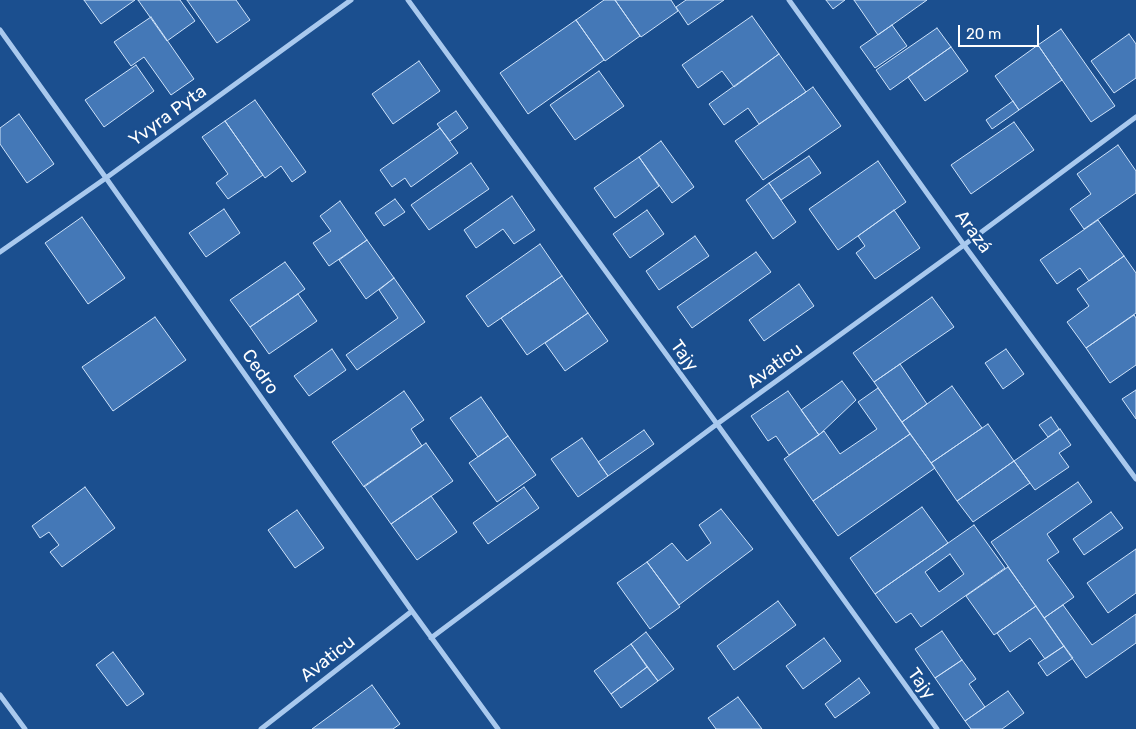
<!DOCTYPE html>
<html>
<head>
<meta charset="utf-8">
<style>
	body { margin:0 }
	#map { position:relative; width:1136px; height:729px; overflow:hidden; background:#1b4f8f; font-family:Rubik,sans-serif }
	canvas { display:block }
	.scale { position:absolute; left:958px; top:25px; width:81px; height:22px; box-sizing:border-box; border:2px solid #fff; border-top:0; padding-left:6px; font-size:15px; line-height:18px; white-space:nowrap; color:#fff; -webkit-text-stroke:4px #1b4f8f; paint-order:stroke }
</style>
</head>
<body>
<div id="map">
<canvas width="1136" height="729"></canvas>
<div class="scale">20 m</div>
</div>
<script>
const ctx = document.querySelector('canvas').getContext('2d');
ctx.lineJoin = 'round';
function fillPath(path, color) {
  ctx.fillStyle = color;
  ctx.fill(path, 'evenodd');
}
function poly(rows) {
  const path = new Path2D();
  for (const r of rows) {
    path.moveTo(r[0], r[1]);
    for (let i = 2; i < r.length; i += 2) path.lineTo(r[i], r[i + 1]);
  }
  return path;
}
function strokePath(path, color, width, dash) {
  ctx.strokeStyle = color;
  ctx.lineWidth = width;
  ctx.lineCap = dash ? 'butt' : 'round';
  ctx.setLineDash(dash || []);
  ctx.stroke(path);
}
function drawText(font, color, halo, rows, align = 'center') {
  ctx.font = font + ' Rubik,sans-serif';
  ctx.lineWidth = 4.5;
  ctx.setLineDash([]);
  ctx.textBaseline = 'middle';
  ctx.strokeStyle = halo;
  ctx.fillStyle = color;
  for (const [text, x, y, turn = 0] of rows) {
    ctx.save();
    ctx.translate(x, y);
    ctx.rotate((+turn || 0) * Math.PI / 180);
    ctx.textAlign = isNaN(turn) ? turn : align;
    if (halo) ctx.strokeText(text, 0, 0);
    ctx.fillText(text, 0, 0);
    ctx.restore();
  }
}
const building = poly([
	[84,0,135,0,101,24,84,0],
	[138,0,180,0,195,21,167,41,138,0],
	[187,0,236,0,250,20,217,43,187,0],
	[604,0,615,0,640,36,605,61,576,20,604,0],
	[615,0,671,0,678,11,641,37,615,0],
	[686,0,724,0,688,25,676,7,686,0],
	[826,0,845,0,833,9,826,0],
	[854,0,927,0,878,35,854,0],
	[752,16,779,54,734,87,722,71,698,88,682,65,752,16],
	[151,17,194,79,171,95,144,57,131,66,114,42,151,17],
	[576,20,604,60,528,114,500,73,576,20],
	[892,25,907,46,875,68,860,47,892,25],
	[937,28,951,47,890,90,876,70,937,28],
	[1061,29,1115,106,1091,122,1038,45,1061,29],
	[1129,34,1136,44,1136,78,1114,93,1091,61,1129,34],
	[1038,45,1062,80,1019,110,995,76,1038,45],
	[951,47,968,71,925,101,908,77,951,47],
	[779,54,806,92,759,124,748,108,724,125,709,104,779,54],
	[419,61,440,91,393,124,372,94,419,61],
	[136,65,154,91,104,127,85,100,136,65],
	[599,71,624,106,575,140,550,105,599,71],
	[813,87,841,126,763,180,735,141,813,87],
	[255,100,306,172,292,182,281,166,265,178,225,121,255,100],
	[1013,101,1019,110,992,129,986,120,1013,101],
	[456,111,468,128,450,141,437,124,456,111],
	[19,114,54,164,27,183,0,144,0,128,19,114],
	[225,121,263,175,228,199,216,183,228,174,202,137,225,121],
	[1014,122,1034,150,971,194,951,165,1014,122],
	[440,128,458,153,411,187,405,178,392,187,380,170,440,128],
	[661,141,694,187,672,203,639,157,661,141],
	[1118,145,1136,171,1136,193,1084,229,1070,209,1091,194,1077,174,1118,145],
	[809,156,821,173,781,200,769,183,809,156],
	[639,157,659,186,615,218,594,188,639,157],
	[878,161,906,202,838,250,809,209,878,161],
	[471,163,489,189,429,230,411,205,471,163],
	[769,183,796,222,773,239,746,200,769,183],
	[512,196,535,230,514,244,503,229,476,248,464,230,512,196],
	[395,199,405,212,384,226,375,213,395,199],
	[340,201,367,240,329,266,313,243,331,231,320,216,340,201],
	[224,209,240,233,206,257,189,233,224,209],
	[647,210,664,234,630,258,613,234,647,210],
	[894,210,920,248,875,279,856,253,865,246,858,236,894,210],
	[82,217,125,278,88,304,45,243,82,217],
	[1098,220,1124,256,1089,281,1080,268,1057,284,1040,260,1098,220],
	[695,236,709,256,659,290,646,271,695,236],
	[367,240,394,278,366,299,339,260,367,240],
	[540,244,562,276,488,327,466,296,540,244],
	[756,252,771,272,692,328,677,307,756,252],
	[1124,256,1136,273,1136,313,1086,348,1067,322,1089,306,1077,289,1124,256],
	[285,262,305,289,250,327,230,300,285,262],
	[562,276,588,313,527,355,501,318,562,276],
	[394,278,425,322,357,370,346,355,398,318,379,290,394,278],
	[799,284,814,306,764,341,749,320,799,284],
	[298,294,317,321,269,354,250,327,298,294],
	[932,297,954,327,874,382,853,353,932,297],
	[588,313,608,341,565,371,545,343,588,313],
	[1134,315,1136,318,1136,365,1110,383,1086,348,1134,315],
	[155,317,186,360,113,411,82,367,155,317],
	[332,349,346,370,309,396,294,376,332,349],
	[1006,349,1024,374,1003,389,985,363,1006,349],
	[900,364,927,404,902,422,874,382,900,364],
	[842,381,856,400,819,435,801,410,842,381],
	[952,386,982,428,931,463,902,422,952,386],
	[878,388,910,434,813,501,784,459,824,431,840,454,877,429,858,402,878,388],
	[1136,390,1136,419,1122,399,1136,390],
	[404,391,424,420,411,429,422,446,364,487,332,442,404,391],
	[788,391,819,435,789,455,776,436,768,441,751,416,788,391],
	[481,397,508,436,478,457,450,418,481,397],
	[1051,417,1059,429,1048,437,1039,425,1051,417],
	[988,424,1014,461,957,501,931,463,988,424],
	[1060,429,1071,445,1059,453,1069,467,1035,490,1014,461,1060,429],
	[644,430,654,444,608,476,598,462,644,430],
	[910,434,935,468,838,536,813,501,910,434],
	[508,436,536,475,497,502,469,463,508,436],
	[582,438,608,476,578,497,551,459,582,438],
	[426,443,453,481,391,524,364,486,426,443],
	[1014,461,1030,483,973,522,957,501,1014,461],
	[1078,482,1092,502,1047,534,1059,552,1047,560,1074,597,1044,618,991,542,1078,482],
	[85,487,115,528,62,567,50,552,59,545,49,532,40,538,32,526,85,487],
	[524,487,539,508,488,544,473,523,524,487],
	[431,496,457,532,417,560,391,524,431,496],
	[922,507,948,543,875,594,850,558,922,507],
	[721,509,753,549,705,585,679,605,647,562,672,543,687,561,711,543,699,525,721,509],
	[297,510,324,548,295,568,268,530,297,510],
	[1111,512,1123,528,1084,555,1073,539,1111,512],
	[974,525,1005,568,921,627,911,613,896,623,875,594,974,525],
	[950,554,964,574,939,592,925,572,950,554],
	[1136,549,1136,593,1108,613,1087,583,1136,549],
	[647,562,680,607,650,629,617,583,647,562],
	[1008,567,1036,606,994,635,966,596,1008,567],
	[778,601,796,625,734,670,717,646,778,601],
	[1063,605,1092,645,1136,614,1136,643,1086,678,1044,618,1063,605],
	[1036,606,1064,646,1045,659,1030,638,1010,652,997,633,1036,606],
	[942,631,962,660,935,678,915,649,942,631],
	[646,632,674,669,658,681,631,644,646,632],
	[824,638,841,661,803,689,786,666,824,638],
	[631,644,647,667,611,694,594,671,631,644],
	[1064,646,1073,658,1047,676,1038,663,1064,646],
	[113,652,144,694,127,706,96,665,113,652],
	[962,660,976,679,969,684,985,707,965,721,935,678,962,660],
	[647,667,658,681,621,708,611,694,647,667],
	[859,678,870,693,835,718,825,704,859,678],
	[372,685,400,724,393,729,312,729,372,685],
	[1008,691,1024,713,1002,729,971,729,965,721,1008,691],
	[738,697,762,729,716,729,708,718,738,697]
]);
fillPath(building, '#4478b7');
strokePath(building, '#cfe3fa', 1);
strokePath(poly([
	[408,0,717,424,937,729],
	[789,0,964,245,1136,479],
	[0,30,106,178,412,611,498,729],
	[0,252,106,178,351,0],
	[431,638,717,424,964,245,1136,117],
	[0,695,25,729],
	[261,729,412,611]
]), '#a9c9ee', 5);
drawText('18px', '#fff', '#1b4f8f', [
	["Yvyra Pyta",168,116,-36],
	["Arazá",973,232,54],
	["Tajy",684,356,54],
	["Avaticu",775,366,-36],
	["Cedro",260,372,55],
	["Avaticu",328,659,-38],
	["Tajy",921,684,54]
]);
</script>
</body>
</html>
